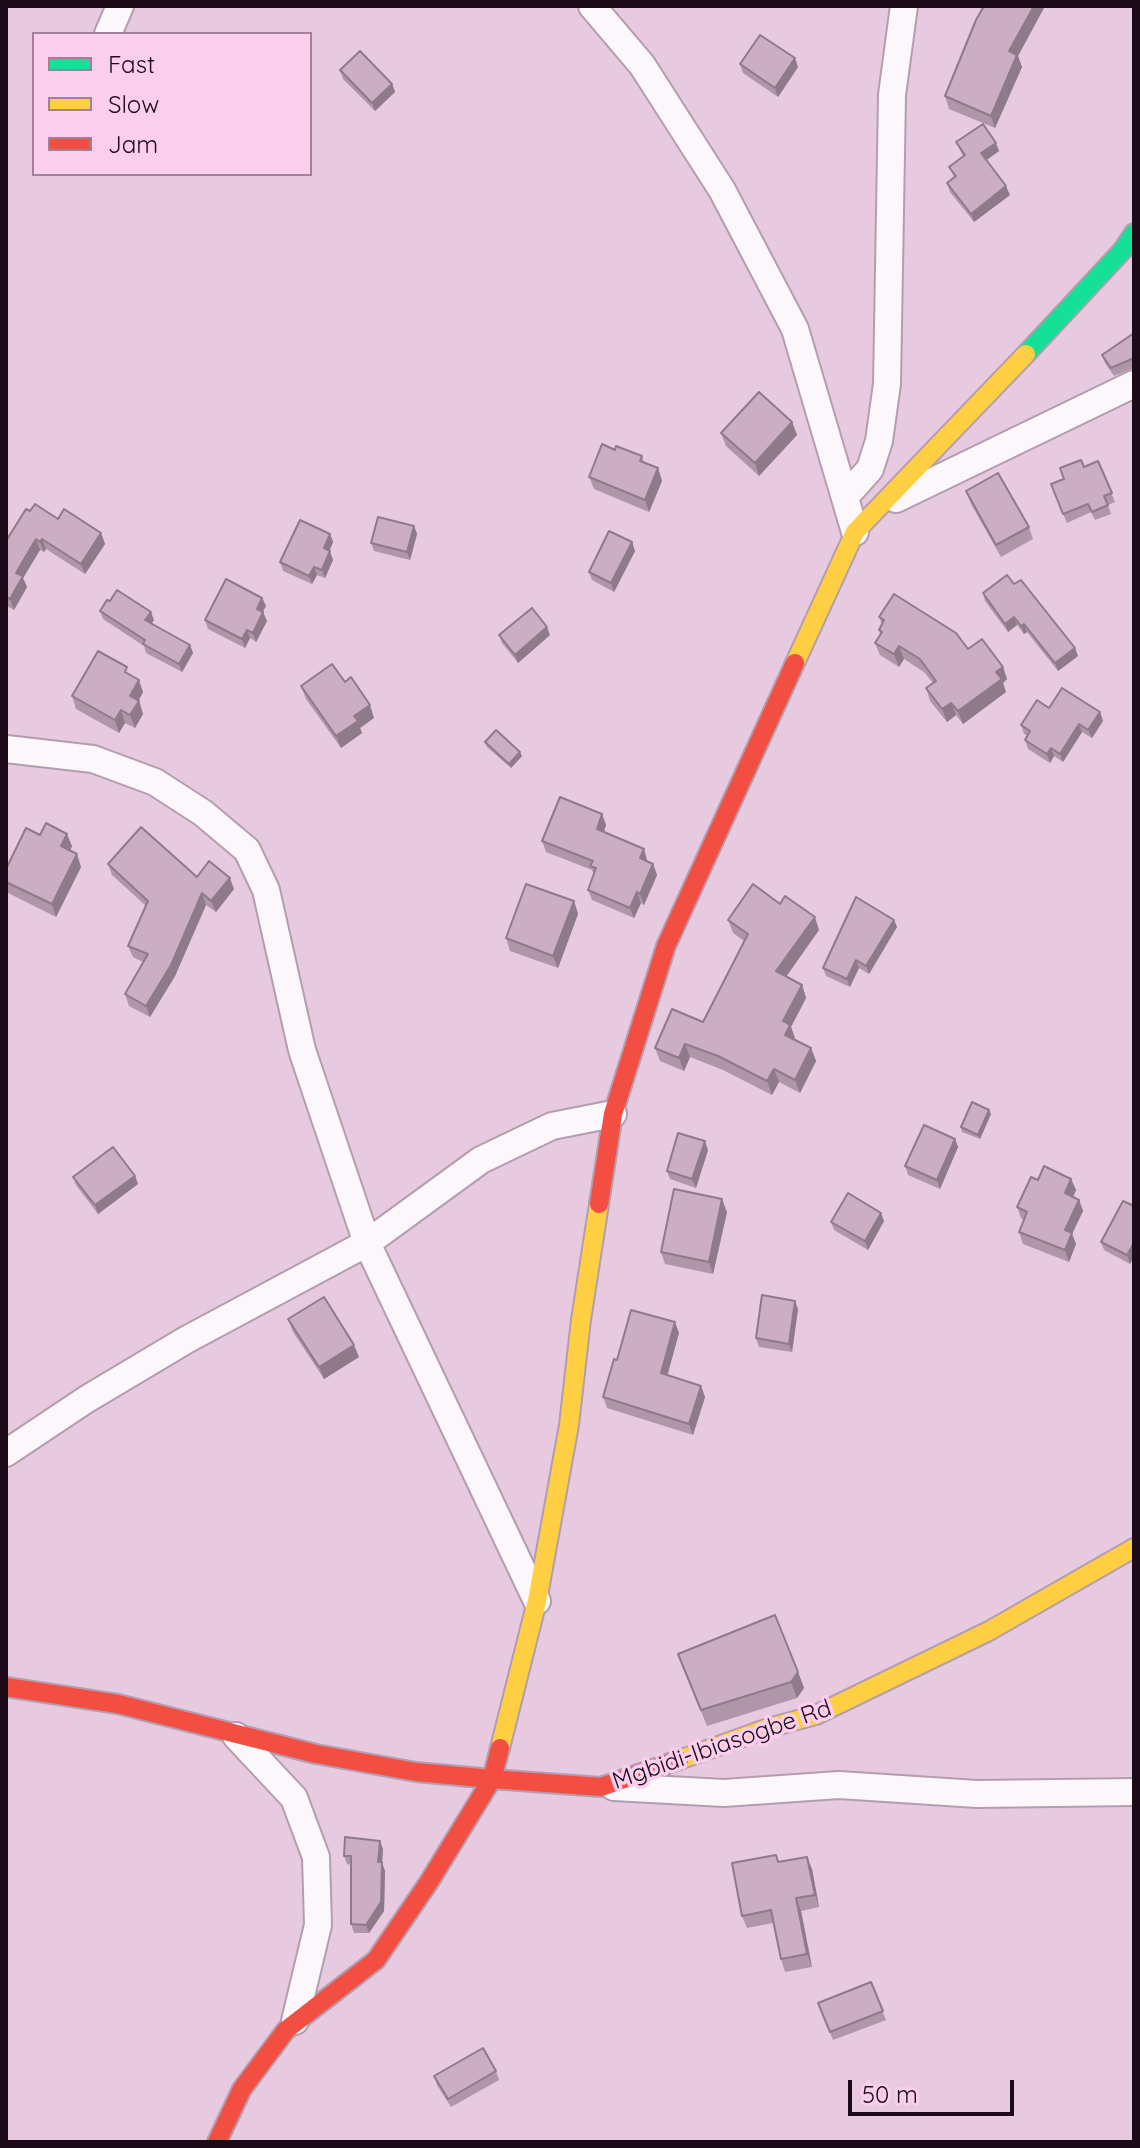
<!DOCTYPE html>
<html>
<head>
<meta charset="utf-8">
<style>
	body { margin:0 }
	#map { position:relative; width:1140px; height:2148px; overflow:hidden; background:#e7cadf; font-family:Quicksand,sans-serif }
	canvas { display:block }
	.frame { position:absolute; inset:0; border:8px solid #1e0b19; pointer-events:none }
	.legend { position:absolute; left:32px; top:32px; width:280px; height:144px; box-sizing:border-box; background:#fbceee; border:2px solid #a38099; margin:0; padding:10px 14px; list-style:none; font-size:24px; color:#1e0b19 }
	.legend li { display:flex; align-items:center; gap:16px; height:40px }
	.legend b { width:40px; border:2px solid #a38099 }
	.scale { position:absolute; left:848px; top:2080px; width:166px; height:36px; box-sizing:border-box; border:4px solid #1e0b19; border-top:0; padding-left:10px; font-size:24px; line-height:28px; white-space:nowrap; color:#1e0b19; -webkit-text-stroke:6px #fbceee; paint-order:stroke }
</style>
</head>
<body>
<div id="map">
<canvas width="1140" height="2148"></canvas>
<div class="frame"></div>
<ul class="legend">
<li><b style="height:10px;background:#16e098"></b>Fast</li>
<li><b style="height:10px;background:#ffcf43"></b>Slow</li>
<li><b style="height:10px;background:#f24e42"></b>Jam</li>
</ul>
<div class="scale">50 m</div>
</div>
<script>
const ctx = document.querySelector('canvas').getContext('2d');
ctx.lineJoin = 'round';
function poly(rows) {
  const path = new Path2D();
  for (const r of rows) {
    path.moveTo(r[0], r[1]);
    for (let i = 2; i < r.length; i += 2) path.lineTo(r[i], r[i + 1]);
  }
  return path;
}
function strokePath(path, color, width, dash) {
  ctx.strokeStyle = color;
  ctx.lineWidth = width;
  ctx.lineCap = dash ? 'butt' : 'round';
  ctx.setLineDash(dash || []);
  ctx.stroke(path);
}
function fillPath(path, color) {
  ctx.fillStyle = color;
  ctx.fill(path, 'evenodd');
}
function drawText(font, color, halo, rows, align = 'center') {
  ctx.font = font + ' Quicksand,sans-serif';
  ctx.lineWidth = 7;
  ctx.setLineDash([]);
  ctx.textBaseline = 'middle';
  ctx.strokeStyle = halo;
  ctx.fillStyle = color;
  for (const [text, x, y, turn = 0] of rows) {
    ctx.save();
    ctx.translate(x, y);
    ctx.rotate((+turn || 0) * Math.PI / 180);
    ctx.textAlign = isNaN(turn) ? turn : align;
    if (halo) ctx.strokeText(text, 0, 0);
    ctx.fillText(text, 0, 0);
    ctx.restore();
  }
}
const street = poly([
	[592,6,642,65,722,190,795,329,855,532],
	[108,34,120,6],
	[845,497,870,469,879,441,887,384,892,95,904,6],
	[896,499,1134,384],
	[6,749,93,759,155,782,203,813,247,850,266,890,302,1050,367,1243,537,1601],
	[6,1453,87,1399,186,1340,367,1243,481,1160,552,1126,613,1114],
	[236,1736,294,1798,316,1857,318,1925,295,2021],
	[614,1787,724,1793,839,1785,977,1794,1134,1792]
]);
const fast = poly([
	[1026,354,1122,251,1134,233]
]);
const slow = poly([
	[795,663,855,532,1026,354],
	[500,1748,537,1601,569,1425,581,1320,599,1204],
	[679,1760,768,1728,816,1715,989,1631,1134,1548]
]);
const jam = poly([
	[599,1204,613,1114,666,946,795,663],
	[6,1687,118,1704,316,1754,416,1772,492,1779,500,1748],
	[217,2142,242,2089,286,2030,376,1960,429,1882,492,1779,601,1787,679,1760]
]);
strokePath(street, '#b49dae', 30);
strokePath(fast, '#b49dae', 22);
strokePath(slow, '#b49dae', 22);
strokePath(jam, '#b49dae', 22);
strokePath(street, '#fbf7fa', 26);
strokePath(fast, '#16e098', 18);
strokePath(slow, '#ffcf43', 18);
strokePath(jam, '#f24e42', 18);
fillPath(poly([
	[1045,6,1018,56,1022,67,995,128,949,109,945,96],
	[740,64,798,67,778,97,743,73],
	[340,70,392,84,395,92,375,111,343,79],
	[956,142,999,151,986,160,1010,195,974,222,950,192,947,183,954,177,949,167,963,156],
	[1134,333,1134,368,1114,376,1105,363,1102,355],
	[792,422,797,435,759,476,726,446,721,433],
	[615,450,642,456,644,462,658,468,662,481,649,512,594,489,589,477],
	[1098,461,1115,502,1108,505,1111,514,1095,520,1091,512,1067,523,1054,493,1064,479,1084,467],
	[966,491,1029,527,1033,539,1001,557,971,504],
	[30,511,58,519,101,533,105,544,85,574,46,549,44,552,40,550,23,578,27,587,14,610,7,606,6,607,6,541],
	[414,526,417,534,410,560,374,551,371,543],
	[330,534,333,542,329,551,333,560,325,578,317,575,312,584,283,571,280,562],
	[632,542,635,551,614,592,592,580,589,572],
	[1014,584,1078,656,1058,671,1027,632,1024,634,1017,625,1008,632,985,601,983,593],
	[262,598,266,606,262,612,267,621,256,642,250,638,245,648,208,629,205,620],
	[100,611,154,620,151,624,190,645,193,653,182,672,146,653,144,646,103,619],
	[879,617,968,649,1003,667,1007,679,1003,683,1006,692,963,724,956,715,947,722,930,701,926,688,933,683,924,672,904,659,899,667,880,655,875,643,880,634,879,630,882,624],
	[499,635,550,635,518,663,502,643],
	[129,674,143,692,139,701,143,714,135,728,125,723,119,733,76,709,72,696],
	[345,682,374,718,360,728,362,733,341,748,306,699,301,686],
	[1049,708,1100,712,1103,721,1092,738,1082,732,1063,762,1054,756,1050,763,1028,749,1025,740,1028,736,1024,734,1021,725],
	[485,742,522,756,511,768,487,747],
	[602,814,606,825,604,832,647,860,647,861,653,864,657,875,644,905,641,903,634,918,592,900,588,890,594,875,592,870,546,852,542,841],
	[40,835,72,846,70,851,81,867,56,917,6,892,6,869],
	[108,864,197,877,234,889,216,912,206,905,175,976,150,1017,129,1006,125,994,143,962,133,957,128,946,146,906,112,875],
	[574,901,578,914,558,968,510,951,506,938],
	[728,920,819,930,786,977,802,985,806,998,791,1027,795,1039,811,1048,816,1061,800,1093,779,1082,772,1095,723,1070,690,1057,684,1071,660,1061,655,1048,703,1022,744,941,733,933],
	[894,920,897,927,869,974,859,968,850,987,826,976,823,968],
	[991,1114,980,1139,962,1132,961,1127],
	[955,1139,958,1147,940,1189,908,1175,905,1166],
	[708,1150,696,1188,670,1179,667,1171],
	[135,1176,138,1184,98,1214,76,1185,73,1177],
	[1071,1179,1076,1190,1073,1197,1079,1200,1083,1211,1072,1234,1076,1244,1069,1262,1023,1244,1019,1232,1024,1220,1021,1218,1017,1207,1038,1180],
	[1134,1206,1134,1257,1130,1264,1104,1250,1101,1242],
	[727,1212,713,1274,665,1264,661,1252],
	[884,1221,868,1250,834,1230,831,1222],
	[798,1309,792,1352,759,1347,756,1338],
	[288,1319,359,1357,324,1379,293,1332],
	[679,1333,667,1375,701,1386,705,1397,693,1435,607,1408,603,1397,617,1360],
	[678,1654,798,1672,804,1688,797,1698,707,1726],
	[383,1849,382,1863,385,1871,384,1911,369,1933,354,1933,351,1924,351,1865,347,1864,344,1856],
	[776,1855,779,1862,812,1869,819,1907,801,1911,812,1967,785,1972,781,1959,773,1923,747,1928,742,1916],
	[871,1982,886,2020,833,2040,818,2003],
	[496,2071,499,2080,451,2107,437,2085,434,2076]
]), '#af96a9');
fillPath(poly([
	[1034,6,1045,6,1018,56,1022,67,995,128,991,116,1009,51],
	[795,58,798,67,778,97,775,88],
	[392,84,395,92,375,111,372,103],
	[996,143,999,151,984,162,981,153],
	[1006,186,1010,195,974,222,971,214],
	[792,422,797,435,759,476,755,463],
	[658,468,662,481,649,512,645,500],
	[414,526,417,534,410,560,407,552],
	[101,533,105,544,85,574,81,564],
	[330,534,333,542,327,557,324,548],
	[36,539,40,550,23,578,27,587,14,610,10,599,16,573],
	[42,539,46,549,44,552,40,542],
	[632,542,635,551,614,592,611,583],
	[330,551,333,560,325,578,322,570],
	[314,567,317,575,312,584,309,576],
	[262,598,266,606,260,617,257,609],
	[151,612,154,620,148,629,145,620],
	[263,612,267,621,256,642,253,633],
	[1014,617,1017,625,1008,632,1005,624],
	[1024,624,1027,632,1024,634,1021,626],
	[547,627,550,635,518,663,515,655],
	[247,630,250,638,245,648,242,639],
	[190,645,193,653,182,672,179,664],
	[899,646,904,659,899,667,894,654],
	[1075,648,1078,656,1058,671,1055,663],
	[1003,667,1007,679,1003,683,1006,692,963,724,958,711],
	[139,680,143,692,134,708,130,696],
	[139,701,143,714,135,728,130,715],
	[951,703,956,715,947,722,942,709],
	[370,705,374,718,360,728,362,733,341,748,336,736,354,716],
	[121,710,125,723,119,733,115,720],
	[1100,712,1103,721,1092,738,1088,730],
	[1079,724,1082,732,1063,762,1060,754],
	[1051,748,1054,756,1050,763,1047,754],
	[520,752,522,756,511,768,509,764],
	[602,814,606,825,601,840,597,829],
	[67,834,72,846,66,859,61,846],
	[644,849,647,860,644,869,640,858],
	[77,854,81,867,56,917,52,904],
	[653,864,657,875,644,905,640,894],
	[230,878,234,889,216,912,211,901],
	[637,892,641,903,634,918,630,908],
	[202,893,206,905,175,976,150,1017,146,1006],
	[574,901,578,914,558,968,553,956],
	[815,917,819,930,780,985,776,971],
	[894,920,897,927,869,974,866,966],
	[856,960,859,968,850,987,847,979],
	[802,985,806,998,791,1027,795,1038,790,1048,785,1035,783,1021],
	[685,1044,690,1057,684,1071,679,1058],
	[811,1048,816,1061,800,1093,795,1080],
	[774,1069,779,1082,772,1095,767,1081],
	[989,1110,991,1114,980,1139,978,1135],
	[955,1139,958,1147,940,1189,937,1180],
	[705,1141,708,1150,696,1188,692,1179],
	[135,1176,138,1184,98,1214,95,1205],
	[1071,1179,1076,1190,1069,1205,1065,1193],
	[722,1199,727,1212,713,1274,709,1262],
	[1079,1200,1083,1211,1072,1234,1076,1244,1069,1262,1065,1250,1065,1230],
	[881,1213,884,1221,868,1250,865,1241],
	[1134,1243,1134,1257,1130,1264,1127,1255],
	[795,1301,798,1309,792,1352,789,1344],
	[675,1322,679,1333,665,1384,661,1373],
	[354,1345,359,1357,324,1379,319,1367],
	[701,1386,705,1397,693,1435,689,1424],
	[798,1672,804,1688,797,1698,791,1682],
	[380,1841,383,1849,382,1863,385,1871,384,1911,369,1933,366,1925,378,1862],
	[807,1857,812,1869,819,1907,815,1895],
	[796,1898,801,1911,812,1967,807,1954]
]), '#8f7a89');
const building = poly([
	[984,6,1034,6,1009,51,1017,55,991,116,945,96,976,20,984,6],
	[760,35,795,58,775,88,740,64,760,35],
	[360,51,392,84,372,103,340,70,360,51],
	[983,124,996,143,981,153,1006,186,971,214,947,183,956,176,949,167,965,155,956,142,983,124],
	[1134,333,1134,358,1111,368,1102,355,1134,333],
	[759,392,792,422,755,463,721,433,759,392],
	[602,444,615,450,616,446,642,456,640,461,658,468,645,500,589,477,602,444],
	[1081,460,1084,467,1098,461,1112,493,1104,496,1108,505,1092,512,1088,504,1063,514,1051,484,1064,479,1060,468,1081,460],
	[998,473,1029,527,996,545,966,491,998,473],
	[35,504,58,519,64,509,101,533,81,564,42,539,40,542,36,539,16,573,23,576,10,599,6,597,6,541,26,509,30,511,35,504],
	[378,517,414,526,407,552,371,543,378,517],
	[300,520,330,534,324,548,330,551,322,570,314,567,309,576,280,562,300,520],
	[609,531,632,542,611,583,589,572,609,531],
	[1007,575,1014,584,1021,580,1075,648,1055,663,1024,624,1021,626,1014,617,1005,624,983,593,1007,575],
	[226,579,262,598,257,609,263,612,253,633,247,630,242,639,205,620,226,579],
	[117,590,151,612,145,620,190,645,179,664,143,644,145,640,100,611,107,600,110,601,117,590],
	[894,594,956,633,968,649,982,639,1003,667,996,672,1002,679,958,711,951,703,942,709,926,688,936,681,920,659,899,646,894,654,875,643,882,632,879,630,884,620,879,617,894,594],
	[532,608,547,627,515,655,499,635,532,608],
	[98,651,127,667,125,672,139,680,130,696,139,701,130,715,121,710,115,720,72,696,98,651],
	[332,664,345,682,351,677,370,705,354,716,358,721,336,736,301,686,332,664],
	[1062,688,1100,712,1088,730,1079,724,1060,754,1051,748,1047,754,1025,740,1030,731,1021,725,1037,700,1049,708,1062,688],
	[496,730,520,752,509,764,485,742,496,730],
	[560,797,602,814,597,829,644,849,640,858,653,864,640,894,637,892,630,908,588,890,596,868,590,866,593,861,542,841,560,797],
	[46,823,67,834,61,846,77,854,52,904,6,882,6,869,26,828,40,835,46,823],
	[141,827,197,877,209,861,230,878,211,901,202,893,171,965,146,1006,125,994,148,954,128,946,148,901,108,864,141,827],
	[526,884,574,901,553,956,506,938,526,884],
	[753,884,780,904,785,896,815,917,776,971,802,985,783,1021,790,1025,785,1035,811,1048,795,1080,774,1069,767,1081,718,1056,685,1044,679,1058,655,1048,672,1009,703,1022,748,934,728,920,753,884],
	[856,897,894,920,866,966,856,960,847,979,823,968,856,897],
	[972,1102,989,1110,978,1135,961,1127,972,1102],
	[924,1125,955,1139,937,1180,905,1166,924,1125],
	[678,1133,705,1141,692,1179,667,1171,678,1133],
	[113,1147,135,1176,95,1205,73,1177,113,1147],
	[1044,1166,1071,1179,1065,1193,1079,1200,1065,1230,1072,1233,1065,1250,1019,1232,1027,1212,1017,1207,1031,1177,1038,1180,1044,1166],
	[674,1189,722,1199,709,1262,661,1252,674,1189],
	[848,1193,881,1213,865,1241,831,1222,848,1193],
	[1123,1201,1134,1206,1134,1243,1127,1255,1101,1242,1123,1201],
	[762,1295,795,1301,789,1344,756,1338,762,1295],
	[324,1297,354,1345,319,1367,288,1319,324,1297],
	[631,1310,675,1322,661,1373,701,1386,689,1424,603,1397,614,1359,617,1360,631,1310],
	[775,1615,798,1672,791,1682,701,1710,678,1654,775,1615],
	[345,1837,380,1841,378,1862,382,1862,381,1902,366,1925,351,1924,351,1856,344,1856,345,1837],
	[776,1855,778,1862,807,1857,815,1895,796,1898,807,1954,781,1959,771,1910,742,1916,732,1863,776,1855],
	[871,1982,883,2011,830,2032,818,2003,871,1982],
	[483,2048,496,2071,448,2099,434,2076,483,2048]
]);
fillPath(building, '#ccaec4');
strokePath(building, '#8f7a89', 2);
drawText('24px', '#1e0b19', '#fbceee', [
	["Mgbidi-Ibiasogbe Rd",722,1745,-19]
]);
</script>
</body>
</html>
